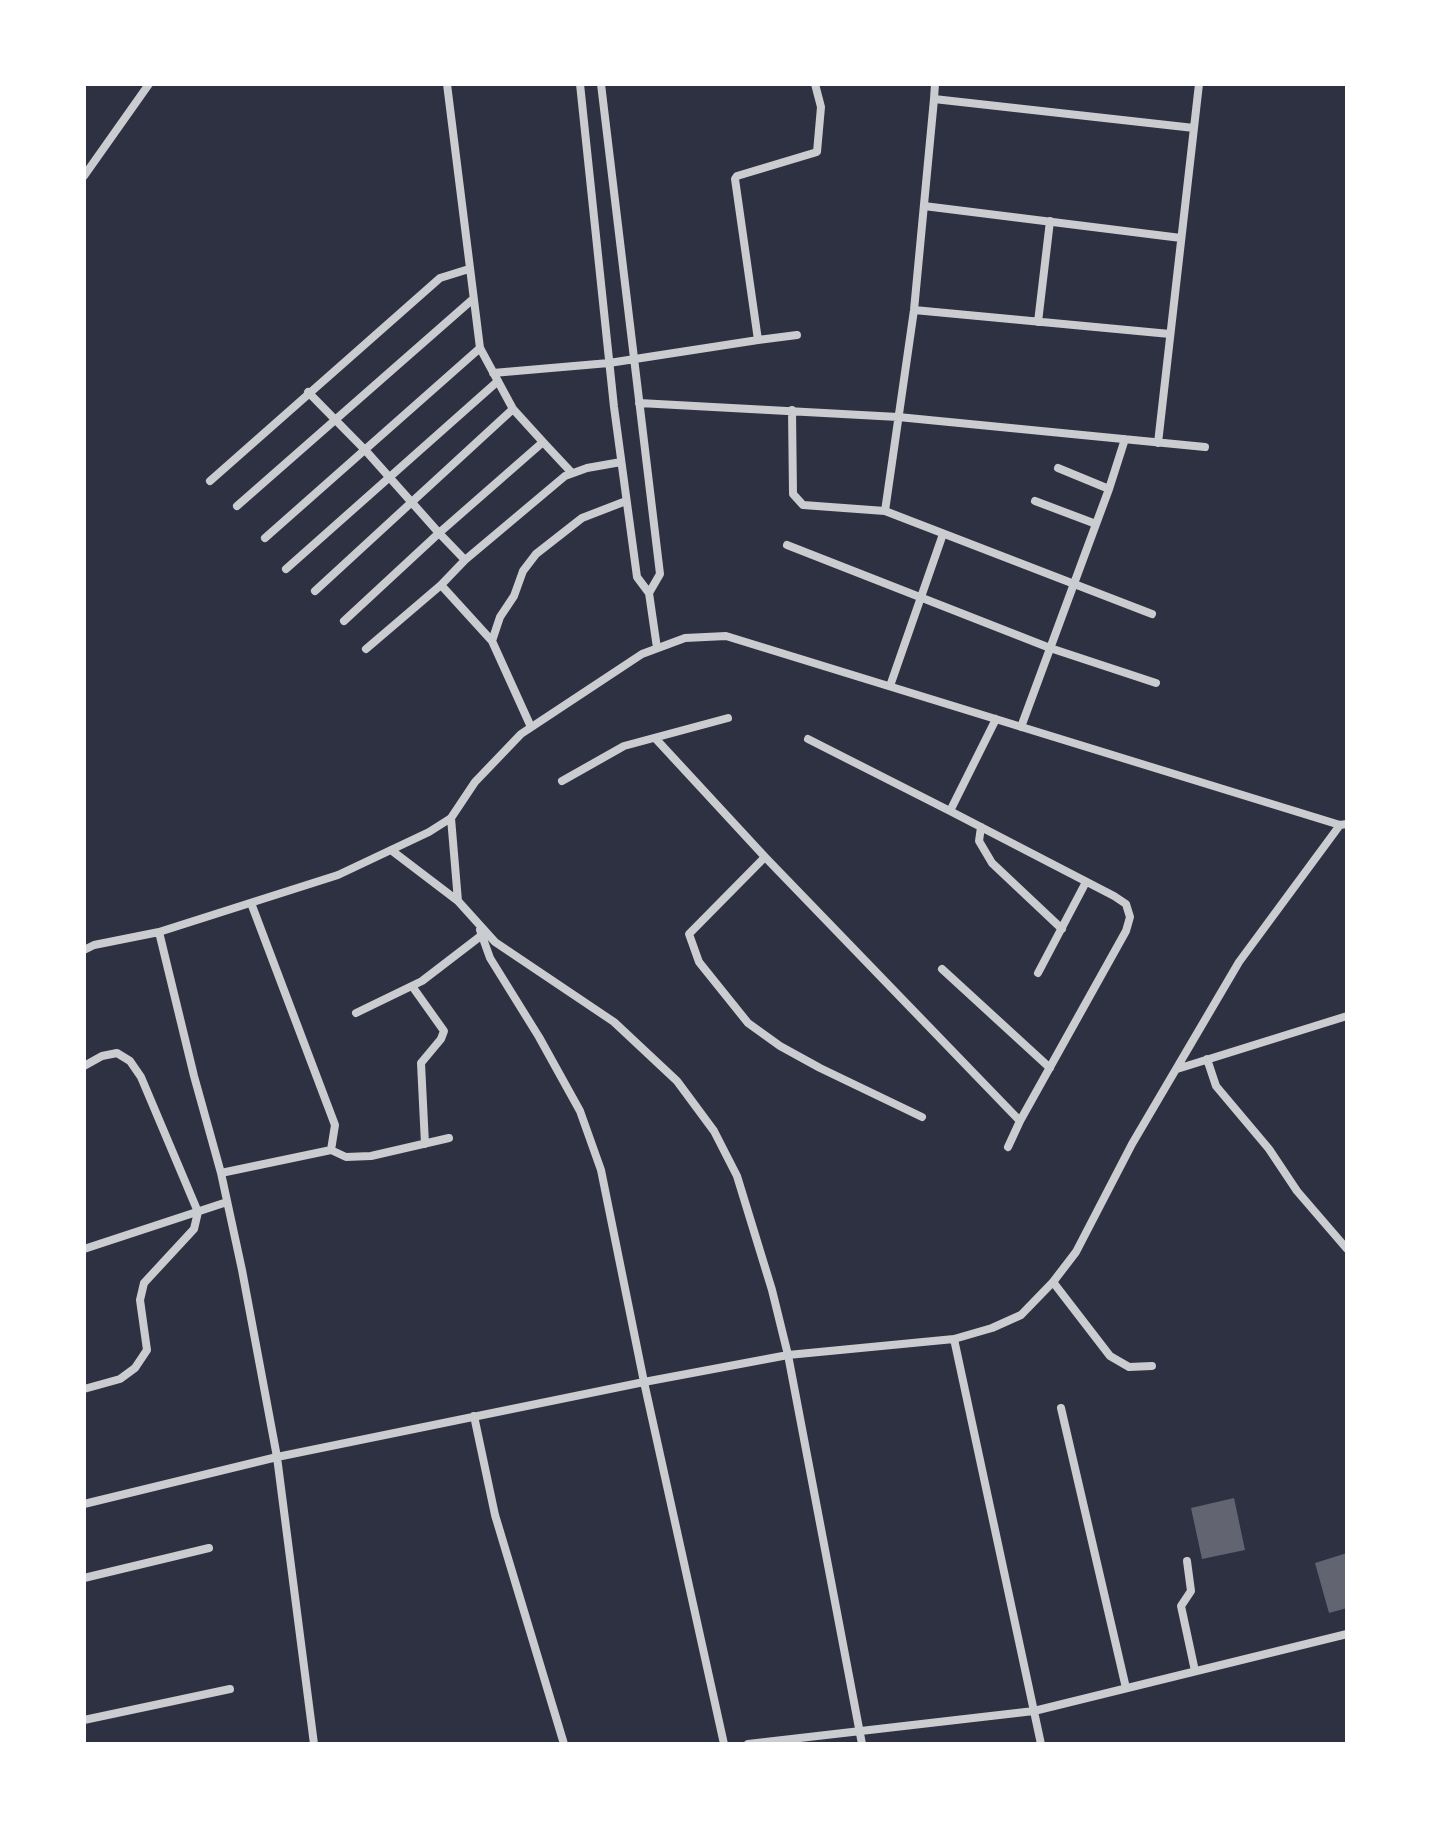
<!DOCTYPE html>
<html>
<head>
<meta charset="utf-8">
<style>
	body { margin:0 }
	#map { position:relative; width:1431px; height:1828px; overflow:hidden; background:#2d3142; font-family:"DejaVu Sans",sans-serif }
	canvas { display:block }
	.frame { position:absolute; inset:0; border:86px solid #fff; pointer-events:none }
</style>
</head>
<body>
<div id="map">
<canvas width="1431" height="1828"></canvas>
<div class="frame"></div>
</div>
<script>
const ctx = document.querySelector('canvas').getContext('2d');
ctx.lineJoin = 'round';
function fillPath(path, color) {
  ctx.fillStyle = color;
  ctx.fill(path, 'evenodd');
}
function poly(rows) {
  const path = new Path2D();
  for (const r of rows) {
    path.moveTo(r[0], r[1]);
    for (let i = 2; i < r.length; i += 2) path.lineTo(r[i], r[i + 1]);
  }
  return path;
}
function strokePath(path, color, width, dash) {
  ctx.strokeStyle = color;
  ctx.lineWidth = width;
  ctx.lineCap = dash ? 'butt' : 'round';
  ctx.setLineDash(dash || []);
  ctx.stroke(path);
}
fillPath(poly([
	[1234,1498,1245,1550,1202,1559,1191,1508],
	[1347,1553,1347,1608,1329,1613,1315,1563]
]), '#626471');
strokePath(poly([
	[580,84,614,407,637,577,649,593,657,648],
	[601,84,660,574,649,593],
	[934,99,935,84],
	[84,176,149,84],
	[924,206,1181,238],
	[914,310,1170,334],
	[1038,322,1050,221],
	[758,340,797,335],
	[493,373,609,363,758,340,735,179,737,176,817,152,821,107,815,84],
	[308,392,366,451,439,533,543,442,513,409,480,348,447,84],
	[639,403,898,417,1205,447],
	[792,410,793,494,803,505,885,511,1152,614],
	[543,442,572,473],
	[1158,443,1199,84],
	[1058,468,1109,489],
	[210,481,440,278,469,269],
	[1035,501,1096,524],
	[237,506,473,299],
	[885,511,914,310,934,99,1194,128],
	[265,538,480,348],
	[787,545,1050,648,1156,683],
	[465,560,565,476,587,468,621,462],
	[286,569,498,381],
	[315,591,513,409],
	[344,621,439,533,465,560,441,585,492,641],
	[366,649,441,585],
	[890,686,943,534],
	[996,719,950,811,1114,896,1126,904,1130,917,1126,931,1020,1121,1008,1147],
	[531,727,492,641,500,617,514,596,523,571,536,554,582,518,626,501],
	[1021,727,1109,489,1125,439],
	[655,738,765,857,689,934,699,962,748,1023,780,1046,820,1068,922,1117],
	[808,739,950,811],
	[562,781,624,746,728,718],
	[451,818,458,901],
	[981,827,979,841,992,863,1062,929],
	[391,850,458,901,495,942,614,1022,677,1081,714,1131,737,1176,772,1290,788,1355,862,1744],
	[765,857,1020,1121],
	[251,903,335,1125,331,1150],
	[480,930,490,958,539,1037,580,1111,601,1170,644,1382,724,1744],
	[159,932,194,1076,221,1173,242,1270,277,1457,314,1744],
	[84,950,94,945,159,932,338,875,429,832,451,818,475,782,521,734,642,654,685,638,726,636,1340,825,1347,824],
	[942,969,1050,1068],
	[1038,973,1086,882],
	[412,986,444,1031,441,1039,421,1063,425,1144],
	[356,1013,422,981,482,935],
	[1207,1059,1216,1086,1269,1149,1297,1191,1347,1249],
	[84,1066,102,1056,117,1053,130,1061,141,1077,198,1212,194,1229,144,1283,140,1300,147,1350,135,1368,120,1379,84,1389],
	[1177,1069,1347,1016],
	[221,1173,331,1150,346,1157,371,1156,449,1138],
	[84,1249,227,1202],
	[1053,1282,1110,1356,1129,1367,1152,1366],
	[954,1339,1041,1744],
	[1061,1408,1126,1688],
	[474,1416,495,1515,564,1744],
	[84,1504,277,1457,644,1382,788,1355,954,1339,992,1328,1021,1315,1053,1282,1076,1252,1132,1144,1239,962,1340,825],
	[1187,1561,1191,1591,1181,1606,1195,1671],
	[84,1578,209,1548],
	[84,1720,230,1689],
	[748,1744,1034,1711,1347,1634]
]), '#caccd0', 8);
</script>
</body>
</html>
